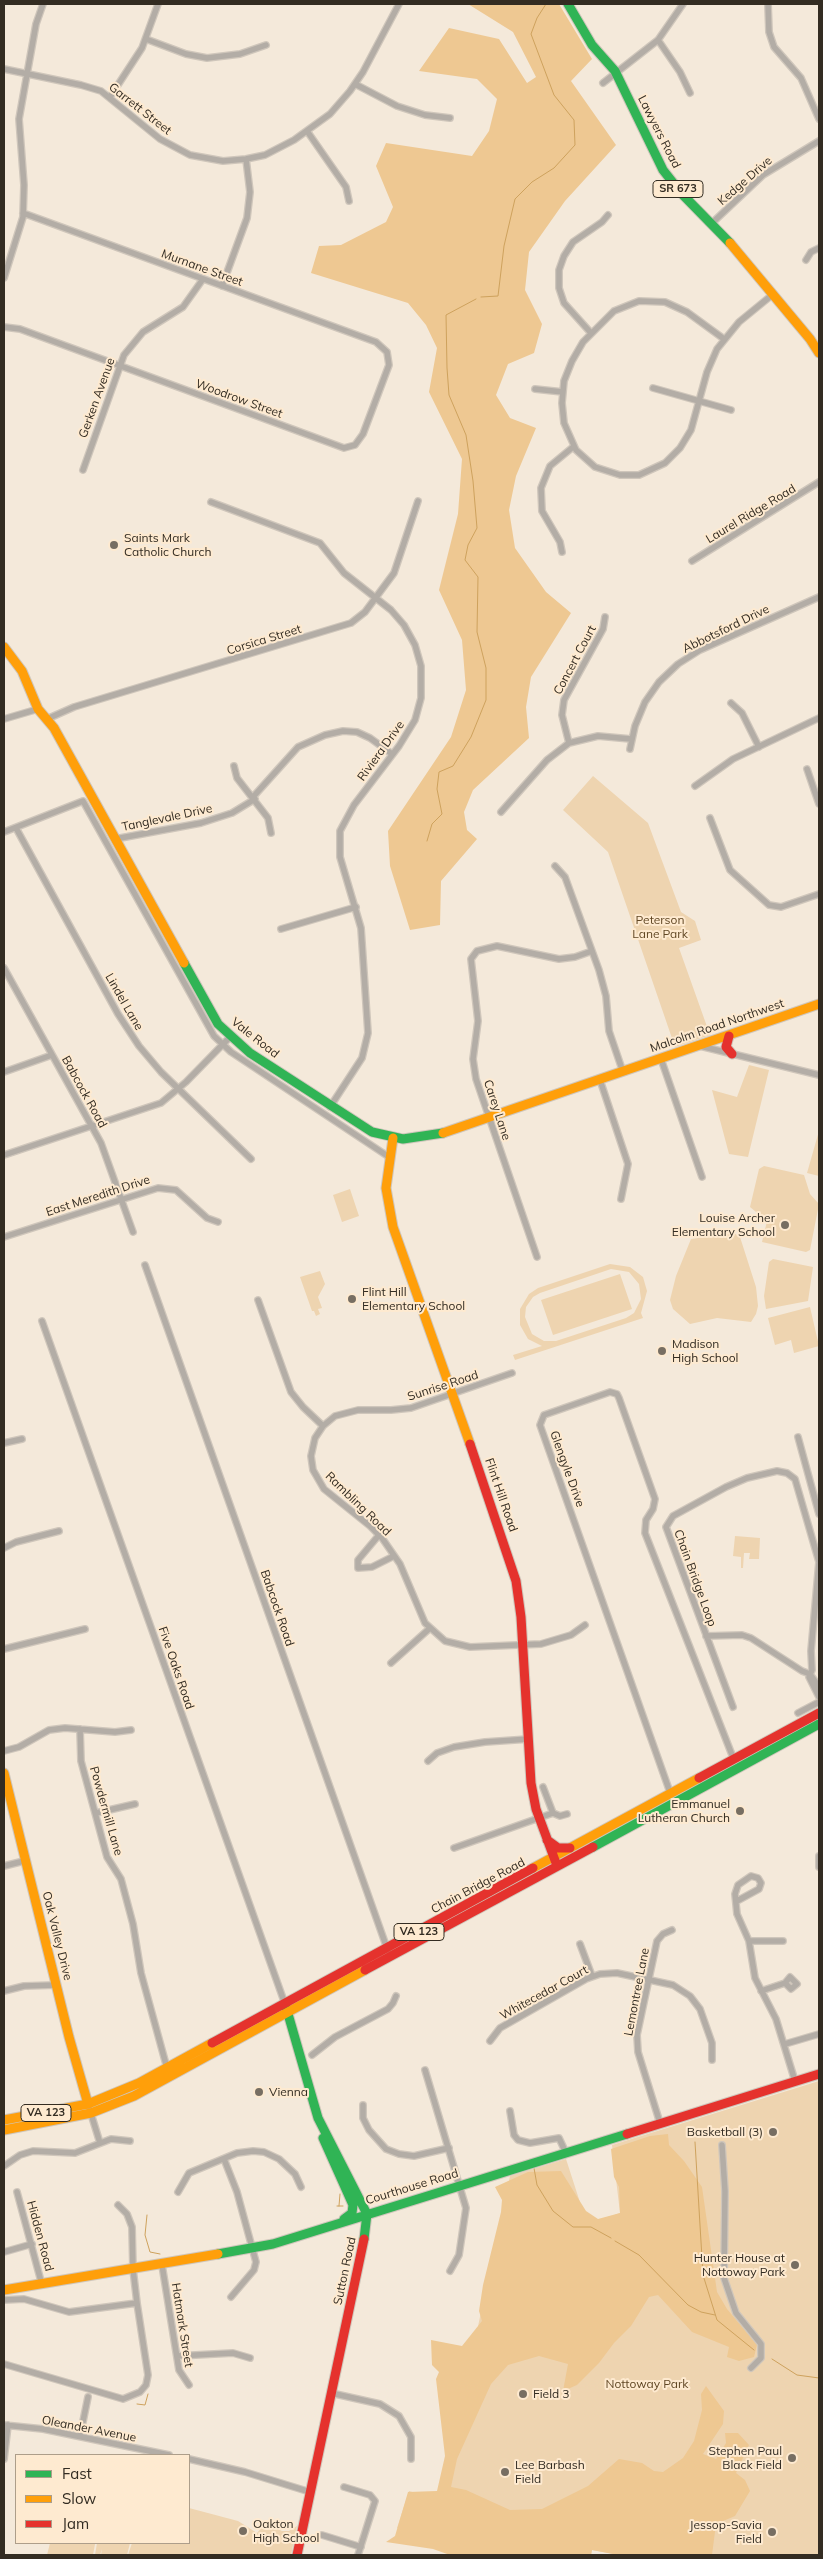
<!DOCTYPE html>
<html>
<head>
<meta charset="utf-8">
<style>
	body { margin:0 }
	#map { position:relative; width:823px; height:2559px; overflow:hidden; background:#f4e9da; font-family:Mulish,sans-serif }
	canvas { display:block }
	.frame { position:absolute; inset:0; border:5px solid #332c22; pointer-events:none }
	.legend { position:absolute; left:15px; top:2454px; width:175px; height:90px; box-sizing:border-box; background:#feead0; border:1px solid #ad9e8a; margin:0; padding:6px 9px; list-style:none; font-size:15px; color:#332c22 }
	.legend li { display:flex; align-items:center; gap:10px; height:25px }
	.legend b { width:25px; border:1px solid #ad9e8a }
</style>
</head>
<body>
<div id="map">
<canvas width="823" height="2559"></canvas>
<div class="frame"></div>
<ul class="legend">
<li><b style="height:6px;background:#30b455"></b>Fast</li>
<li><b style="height:6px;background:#ff9f0a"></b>Slow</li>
<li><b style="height:6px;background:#e5322d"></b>Jam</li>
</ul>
</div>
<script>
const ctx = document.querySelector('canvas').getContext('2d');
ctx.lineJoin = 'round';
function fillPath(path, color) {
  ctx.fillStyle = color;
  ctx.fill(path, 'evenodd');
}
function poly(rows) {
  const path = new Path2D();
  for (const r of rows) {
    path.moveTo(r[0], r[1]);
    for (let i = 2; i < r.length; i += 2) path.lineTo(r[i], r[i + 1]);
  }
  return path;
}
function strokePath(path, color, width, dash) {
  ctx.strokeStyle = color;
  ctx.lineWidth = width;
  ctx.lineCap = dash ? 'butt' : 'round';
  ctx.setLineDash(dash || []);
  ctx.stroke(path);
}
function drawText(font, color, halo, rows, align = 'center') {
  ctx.font = font + ' Mulish,sans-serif';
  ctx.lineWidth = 4;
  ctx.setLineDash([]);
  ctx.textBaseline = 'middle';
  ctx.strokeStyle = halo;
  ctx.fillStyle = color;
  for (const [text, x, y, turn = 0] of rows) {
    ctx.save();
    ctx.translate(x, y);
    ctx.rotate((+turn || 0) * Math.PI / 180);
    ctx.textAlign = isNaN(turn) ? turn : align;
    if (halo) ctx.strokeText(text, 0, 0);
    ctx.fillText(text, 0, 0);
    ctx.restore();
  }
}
fillPath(poly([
	[593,776,648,823,681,912,695,921,701,940,679,948,710,1035,675,1047,608,852,563,810],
	[749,1065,769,1070,748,1157,729,1154,712,1090,737,1097],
	[819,1131,819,1176,807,1173],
	[764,1166,804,1175,810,1194,819,1204,810,1250,806,1252,762,1242,767,1221,750,1207,759,1169],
	[350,1189,359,1216,342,1222,333,1195],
	[734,1233,740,1237,756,1287,758,1306,756,1314,751,1322,717,1318,690,1324,673,1309,670,1300,676,1276,691,1239],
	[773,1259,813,1267,808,1301,766,1309,764,1296,769,1262],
	[610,1264,630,1267,643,1277,647,1291,641,1313,643,1318,515,1360,513,1355,542,1346,528,1339,520,1325,520,1309,529,1294,538,1288],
	[611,1269,629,1272,639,1284,641,1299,634,1313,626,1318,556,1341,544,1341,532,1334,525,1317,526,1307,533,1297,540,1293],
	[320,1271,325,1284,318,1297,322,1308,318,1309,320,1314,316,1316,314,1311,312,1311,300,1277],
	[620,1274,632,1309,553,1335,541,1300],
	[810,1307,819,1346,794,1353,791,1340,775,1345,768,1318],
	[735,1536,760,1538,759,1559,749,1559,750,1553,744,1553,743,1568,741,1568,741,1557,733,1556],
	[819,2081,819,2555,620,2555,592,2550,591,2555,465,2555,466,2551,397,2528,409,2491,441,2500,510,2176,566,2159,587,2224,620,2213,612,2145],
	[189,2508,238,2521,257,2533,262,2527,260,2523,263,2522,282,2531,289,2531,297,2526,291,2555,128,2555,132,2543,189,2543],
	[50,2543,92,2543,95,2544,93,2555,47,2555],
	[97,2543,130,2543,127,2555,101,2555,102,2549,100,2555,95,2555]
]), '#eed4b0');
fillPath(poly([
	[468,4,559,4,592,59,571,81,616,145,565,201,529,252,525,290,542,324,534,353,508,364,496,395,510,418,536,428,516,476,509,510,515,548,546,592,571,613,531,677,526,707,529,738,473,790,464,812,467,830,477,839,441,881,440,925,410,930,390,866,388,831,451,737,466,690,462,640,439,590,458,514,462,459,429,392,437,348,426,325,408,303,311,273,319,246,341,245,386,222,393,207,376,166,386,143,472,156,489,131,497,99,477,79,419,71,449,28,499,39,527,83,536,77,513,32],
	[668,2134,669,2145,684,2161,702,2187,717,2292,727,2309,757,2345,754,2357,739,2361,727,2357,729,2347,692,2332,658,2295,649,2297,631,2326,614,2343,599,2363,577,2385,563,2391,568,2364,539,2356,508,2365,491,2384,457,2459,451,2487,466,2490,510,2510,542,2509,588,2486,619,2459,642,2463,654,2471,663,2472,683,2458,694,2441,702,2410,701,2394,706,2386,724,2411,723,2424,703,2454,716,2459,726,2443,725,2433,738,2433,749,2445,736,2473,745,2480,750,2491,735,2516,716,2524,712,2555,618,2555,592,2550,591,2555,450,2555,433,2549,386,2542,395,2536,408,2492,437,2491,445,2456,436,2379,439,2372,432,2365,431,2340,462,2346,482,2321,479,2311,483,2285,501,2212,502,2200,495,2187,528,2172,561,2171,586,2211,598,2219,620,2213,619,2187,614,2177,611,2149,650,2136]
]), '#eec892');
strokePath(poly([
	[481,297,498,296,504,246,515,199,532,182,554,168,575,145,574,120,554,95,531,34,537,18,546,4],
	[427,841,432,824,442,814,437,789,439,772,453,766,471,737,486,700,486,668,477,632,478,577,465,560,468,545,477,528,473,481,466,435,449,395,447,368,446,315,476,299],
	[695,2142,703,2275,717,2320,754,2350],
	[534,2168,537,2185,553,2211,573,2227,591,2227,611,2238],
	[337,2206,343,2206],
	[339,2206,340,2194],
	[147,2215,145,2235,150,2252,160,2254],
	[615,2241,639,2255,688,2305,701,2312,715,2315],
	[772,2359,797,2375,819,2378],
	[137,2404,145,2405,148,2394]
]), '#cea25d', 1);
const street = poly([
	[768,4,769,32,774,47,801,78,819,119],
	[146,39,186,54,207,58,240,54,266,45],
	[658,40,680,72,690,93],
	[4,69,81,85,101,91,160,139,190,155,223,161,246,159,265,155,294,140,330,114,350,91,363,72,399,4],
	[603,83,658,40,683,4],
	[355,84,397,106,425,115,450,118],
	[110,97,142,48,158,4],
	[307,131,346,187,349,201],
	[711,224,763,175,819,141],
	[806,260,811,252,819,248],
	[4,278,23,217,24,185,19,119,36,24,43,4],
	[222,286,247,218,250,192,246,159],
	[4,327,20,329,344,448,355,445,363,434,389,365,387,352,376,342,23,213],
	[591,333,564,303,559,288,559,270,564,256,573,242,602,222,608,215],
	[724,339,687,312,665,302,639,301,614,311,583,342,572,361,564,381,562,403,564,423,576,450,595,467,620,475,639,475,665,463,680,448,691,430,707,372,717,349,739,322,772,295],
	[653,388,731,410],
	[535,389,563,392],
	[83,470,124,355,143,332,183,307,203,279],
	[211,502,320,543,344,573,391,610,404,625,415,645,421,666,421,698,415,720,399,746,354,805,340,831,340,857,361,928,368,1033,362,1058,330,1107],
	[562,552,560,542,542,511,541,488,550,466,573,447],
	[692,561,819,482],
	[731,703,742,713,759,747],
	[4,719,38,709],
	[47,719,74,707,351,623,365,612,394,573,418,501],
	[569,743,562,715,564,700,603,629,605,617],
	[630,749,635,726,645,702,659,682,678,664,700,650,819,597],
	[234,766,237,778,268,818,271,833],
	[807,769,819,804],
	[695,786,733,759,819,718],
	[253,797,298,747,325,735,343,731,357,732,370,738,392,754],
	[501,812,547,760,569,743,598,736,631,739],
	[710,818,730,870,769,905,781,907,819,894],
	[16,828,118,1014,139,1046,161,1072,251,1159],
	[4,832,83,801,214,1036,231,1052,389,1157],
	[115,839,201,823,232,813,255,799],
	[555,866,565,877,599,970,606,996,609,1031,623,1072],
	[281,929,356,907],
	[4,968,101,1143,133,1232],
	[700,1046,819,1075],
	[661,1059,702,1177],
	[4,1072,52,1055],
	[600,1080,628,1164,621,1199],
	[4,1155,161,1103,186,1082,230,1037],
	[4,1237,158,1188,176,1190,207,1218,218,1222],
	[537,1257,476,1079,473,1059,478,1021,471,959,477,951,497,946,559,959,575,957,592,951],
	[145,1265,388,1951],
	[258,1300,291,1392,303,1407,323,1426],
	[42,1321,285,2004],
	[512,1373,411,1408,391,1410,358,1410,335,1416,323,1426,315,1438,311,1456,313,1470,324,1489,370,1526,382,1538,400,1564,425,1623,445,1641,470,1647,541,1644,571,1635,585,1625],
	[798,1437,819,1514],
	[4,1443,22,1439],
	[379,1535,358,1560,358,1568,372,1567,394,1556],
	[4,1548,16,1542,59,1531],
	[706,1636,742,1635,751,1638,802,1671,810,1674,819,1687],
	[4,1649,85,1629],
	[391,1663,429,1629],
	[733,1707,666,1527,673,1516,726,1487,747,1478,777,1471,787,1473,795,1479,819,1562,811,1651,812,1670,809,1677,819,1697],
	[798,1713,819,1702],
	[80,1729,81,1761,107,1857,121,1879,133,1924,141,1973,167,2068],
	[4,1751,19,1747,49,1730,65,1728,115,1732,131,1730],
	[428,1761,437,1753,454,1747,485,1742,529,1739],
	[543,1787,553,1813],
	[671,1795,540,1425,544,1415,610,1392,617,1394,619,1398,655,1499,653,1509,646,1520,645,1533,734,1760],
	[96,1813,135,1804],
	[454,1848,553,1813,560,1816,567,1814],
	[819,1856,819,1867],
	[4,1866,24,1861],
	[737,1901,759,1889,761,1883,758,1878,751,1876,738,1885,735,1894,737,1914,749,1941,755,1978,776,2019,795,2081],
	[749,1941,783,1941],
	[580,1944,592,1976],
	[4,1991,24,1986,56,1985],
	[761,1991,785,1983,790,1977,797,1984,791,1989,785,1983],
	[490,2041,500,2028,586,1979,600,1974,617,1973,673,1985,690,1996,700,2009,712,2043,712,2060],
	[785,2044,819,2034],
	[312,2055,335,2037,388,2009,393,2003,396,1996],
	[425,2070,466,2208,459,2255,450,2271],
	[88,2104,100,2143],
	[363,2105,363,2118,369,2130,386,2149,399,2154,414,2156,449,2148],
	[510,2111,514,2135,518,2140,530,2143,559,2138,566,2153],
	[660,2123,638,2052,637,2035,657,1941,663,1934,672,1930],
	[722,2145,725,2191,724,2278,736,2313,761,2344,761,2358,751,2368],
	[224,2159,237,2192,256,2262,254,2270,231,2297],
	[4,2166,20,2155,33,2151,75,2153,111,2139,130,2141],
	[17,2192,42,2285],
	[178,2192,189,2173,237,2153,253,2151,264,2152,279,2159,295,2174,301,2187],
	[118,2205,127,2214,132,2227,133,2269,137,2303],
	[4,2252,32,2244],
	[162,2265,179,2370,189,2385],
	[4,2300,24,2299,69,2312,137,2303,148,2375,146,2385,140,2392,123,2399,4,2364],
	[177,2356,233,2353,250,2358],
	[331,2393,380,2404,399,2416,411,2437,411,2459],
	[4,2425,43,2429,169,2455],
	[80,2436,88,2397],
	[4,2459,8,2425],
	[189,2459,245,2472,310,2492],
	[344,2487,370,2495,375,2501,358,2555],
	[322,2535,361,2547]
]);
const fast = poly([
	[568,4,592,45,615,71,663,170,682,194,730,243],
	[184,963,218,1024,250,1053,372,1132,403,1139,443,1133],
	[593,1847,819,1724],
	[286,2007,318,2118,367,2214,364,2239],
	[323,2138,353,2205,352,2213,344,2219],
	[218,2254,273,2244,627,2134]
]);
const slow = poly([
	[730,243,810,339,819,353],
	[4,647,22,671,38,709,54,728,184,963],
	[443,1133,819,1004],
	[393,1138,386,1188,393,1227,470,1444],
	[4,1773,69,2037,88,2104],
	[533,1868,699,1778],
	[4,2120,88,2104,139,2083,212,2043],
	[4,2130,91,2113,134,2096,365,1970],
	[4,2290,218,2254]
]);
const jam = poly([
	[729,1036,726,1047,732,1054],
	[470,1444,516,1581,521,1617,531,1783,536,1809,556,1863],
	[699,1778,819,1713],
	[547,1840,558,1848,570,1848],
	[365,1970,593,1847],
	[212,2043,533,1868],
	[627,2134,819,2074],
	[297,2555,364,2239]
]);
strokePath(street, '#cfc6bb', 8);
strokePath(fast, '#cfc6bb', 11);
strokePath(slow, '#cfc6bb', 11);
strokePath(jam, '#cfc6bb', 11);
strokePath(street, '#b3ada6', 5.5);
strokePath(fast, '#30b455', 9);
strokePath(slow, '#ff9f0a', 9);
strokePath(jam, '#e5322d', 9);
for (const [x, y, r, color] of [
	[114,545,5,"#776e62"],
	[785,1225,5,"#776e62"],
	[352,1299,5,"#776e62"],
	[662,1351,5,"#776e62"],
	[740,1811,5,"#776e62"],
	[259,2092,5,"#776e62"],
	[773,2132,5,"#776e62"],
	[795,2265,5,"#776e62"],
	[523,2394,5,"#776e62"],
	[792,2458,5,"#776e62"],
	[505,2472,5,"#776e62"],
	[243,2531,5,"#776e62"],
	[772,2532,5,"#776e62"]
]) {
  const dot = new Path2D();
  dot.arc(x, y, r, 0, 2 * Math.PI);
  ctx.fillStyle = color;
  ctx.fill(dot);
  strokePath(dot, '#feead0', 2);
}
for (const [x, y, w] of [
	[678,189,50],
	[419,1932,50],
	[46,2113,50]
]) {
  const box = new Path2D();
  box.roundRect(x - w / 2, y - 8.5, w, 17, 4);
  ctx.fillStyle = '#feead0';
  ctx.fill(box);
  strokePath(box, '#332c22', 1);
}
drawText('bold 11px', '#332c22', null, [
	["SR 673",678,189],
	["VA 123",419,1932],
	["VA 123",46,2113]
]);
drawText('12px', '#332c22', '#feead0', [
	["Garrett Street",140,109,38],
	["Lawyers Road",659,132,63],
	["Kedge Drive",745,181,-41],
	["Murnane Street",202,268,20],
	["Gerken Avenue",97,398,-70],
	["Woodrow Street",239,399,20],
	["Laurel Ridge Road",751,514,-31],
	["Abbotsford Drive",726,629,-26],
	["Corsica Street",264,640,-17],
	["Concert Court",575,660,-62],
	["Riviera Drive",381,751,-54],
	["Tanglevale Drive",167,818,-12],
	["Lindel Lane",124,1002,60],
	["Malcolm Road Northwest",717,1026,-19],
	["Vale Road",255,1038,38],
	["Babcock Road",84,1092,61],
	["Carey Lane",497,1110,72],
	["East Meredith Drive",98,1196,-18],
	["Sunrise Road",443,1386,-18],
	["Glengyle Drive",567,1469,70],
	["Flint Hill Road",501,1495,71],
	["Rambling Road",358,1504,44],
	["Chain Bridge Loop",695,1578,70],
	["Babcock Road",277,1608,71],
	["Five Oaks Road",176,1668,71],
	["Powdermill Lane",106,1811,74],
	["Chain Bridge Road",478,1886,-28],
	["Oak Valley Drive",57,1936,76],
	["Lemontree Lane",637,1992,-79],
	["Whitecedar Court",544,1993,-29],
	["Courthouse Road",412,2187,-17],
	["Hidden Road",40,2236,75],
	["Sutton Road",345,2271,-78],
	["Hatmark Street",182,2325,81],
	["Oleander Avenue",89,2429,11]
]);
drawText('12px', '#332c22', '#feead0', [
	["Saints Mark",124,538],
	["Catholic Church",124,552],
	["Louise Archer",775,1218,"right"],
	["Elementary School",775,1232,"right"],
	["Flint Hill",362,1292],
	["Elementary School",362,1306],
	["Madison",672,1344],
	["High School",672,1358],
	["Emmanuel",730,1804,"right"],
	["Lutheran Church",730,1818,"right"],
	["Vienna",269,2092],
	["Basketball (3)",763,2132,"right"],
	["Hunter House at",785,2258,"right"],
	["Nottoway Park",785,2272,"right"],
	["Field 3",533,2394],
	["Stephen Paul",782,2451,"right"],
	["Black Field",782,2465,"right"],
	["Lee Barbash",515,2465],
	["Field",515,2479],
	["Oakton",253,2524],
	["High School",253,2538],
	["Jessop-Savia",762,2525,"right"],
	["Field",762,2539,"right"]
], 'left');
drawText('12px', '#614724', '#feead0', [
	["Peterson",660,920],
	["Lane Park",660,934],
	["Nottoway Park",647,2384]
]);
</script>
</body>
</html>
